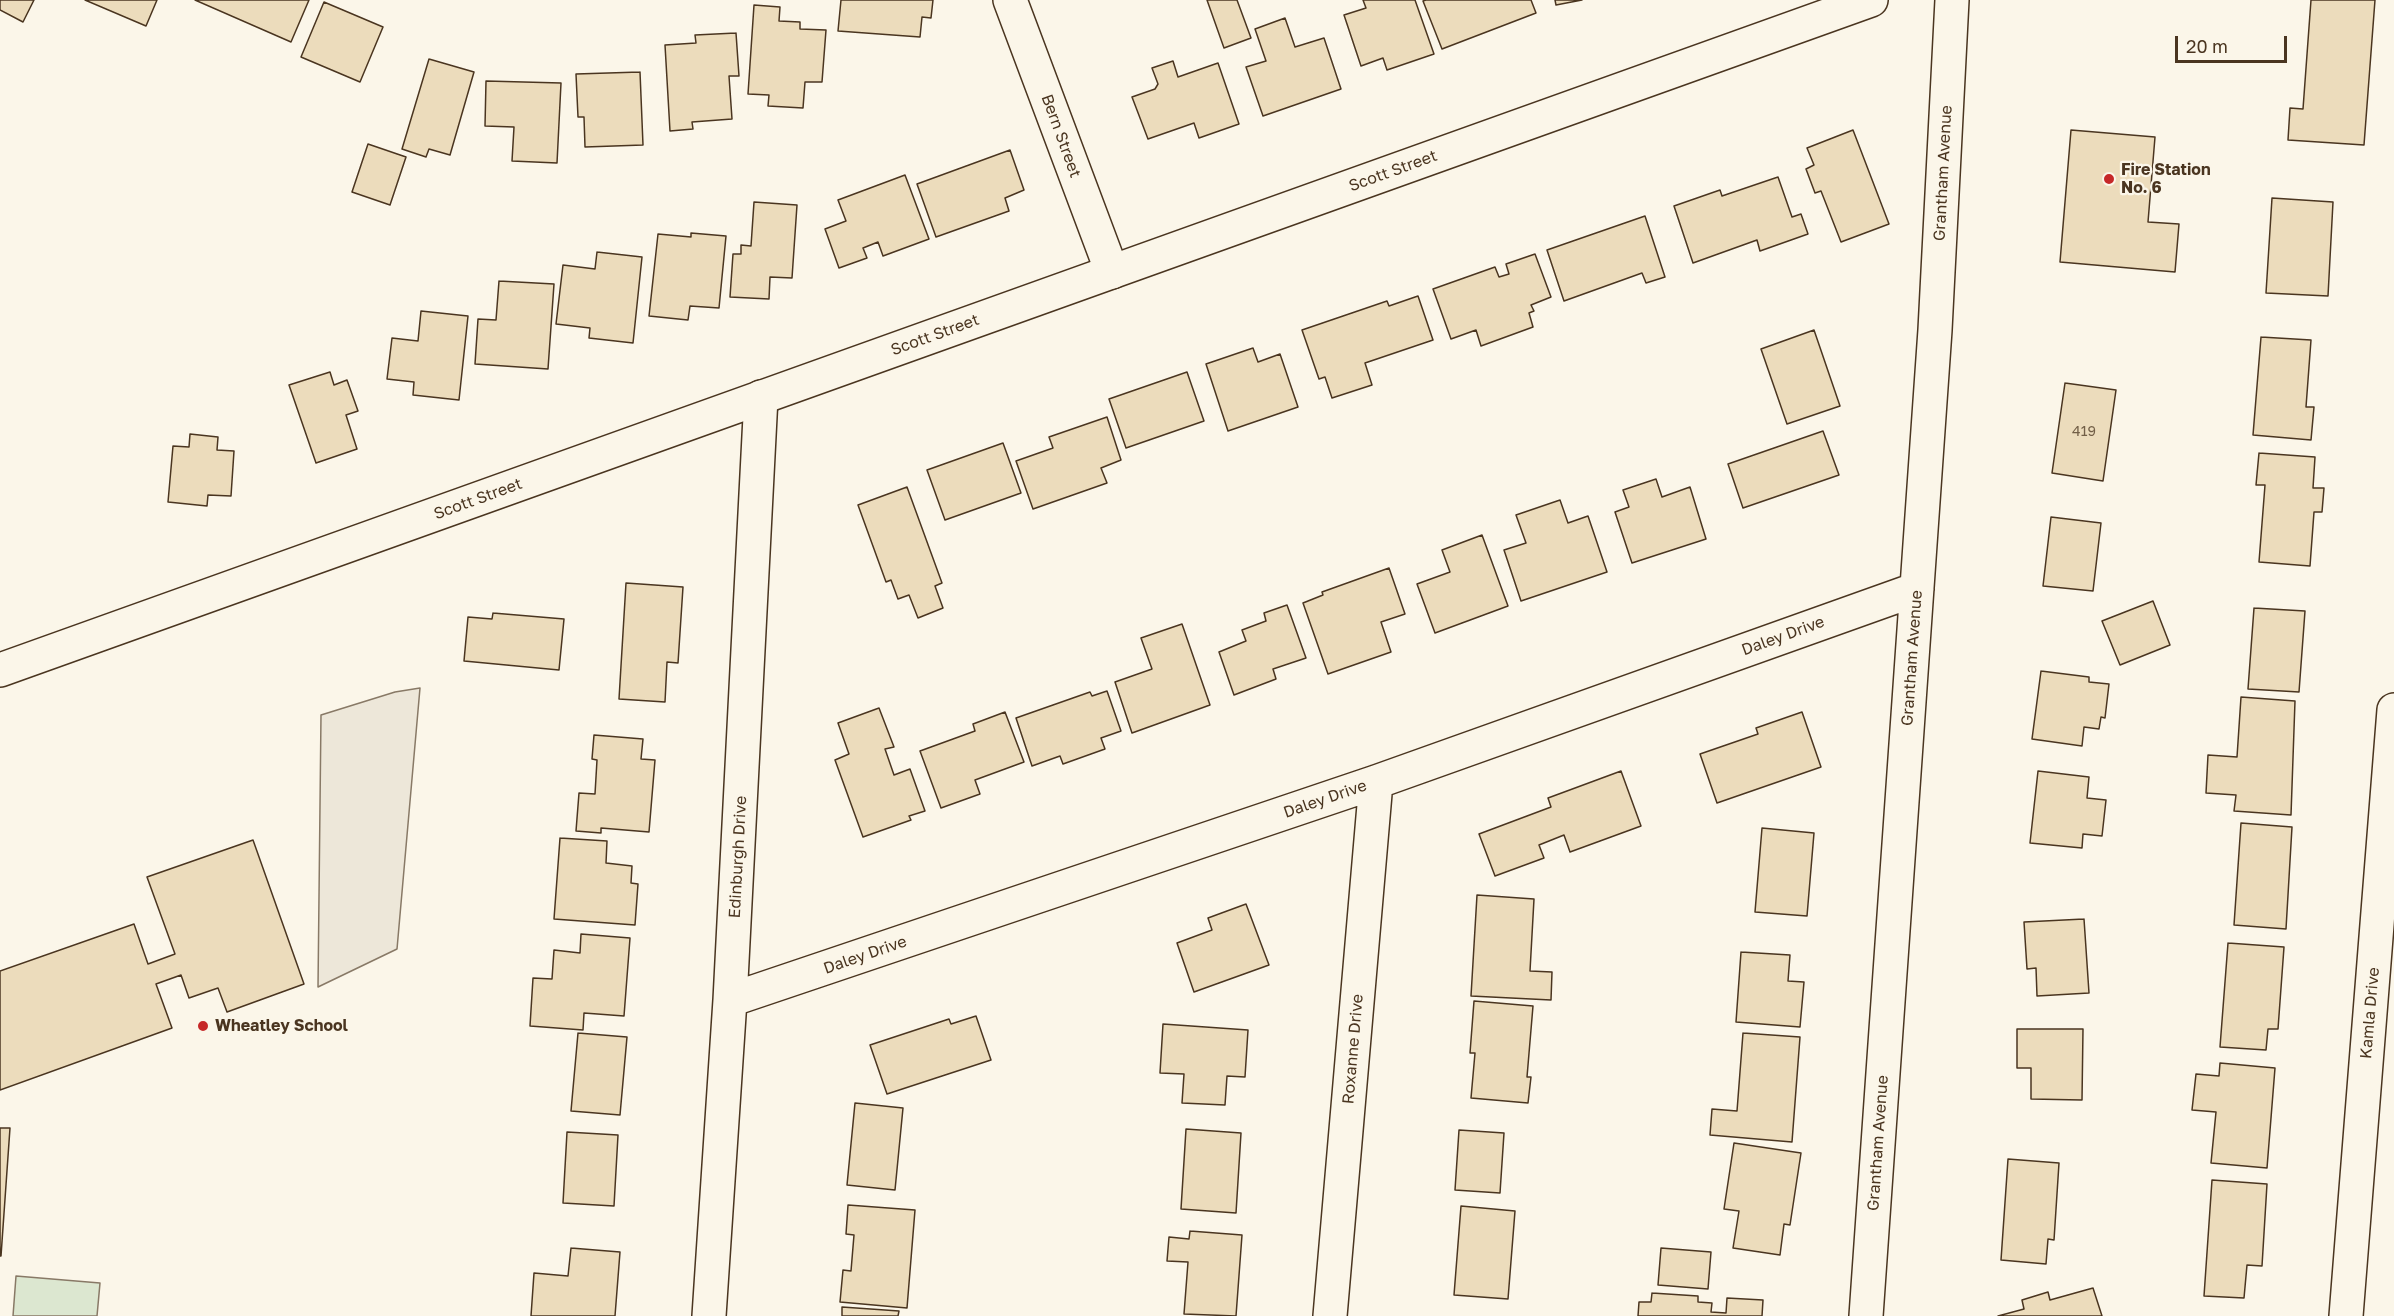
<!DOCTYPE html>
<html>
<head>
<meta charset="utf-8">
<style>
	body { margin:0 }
	#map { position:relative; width:2394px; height:1316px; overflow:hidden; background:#fbf6e9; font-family:"Golos Text",sans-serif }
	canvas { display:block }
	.scale { position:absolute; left:2175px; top:36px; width:112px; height:27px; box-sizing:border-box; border:3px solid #4a3520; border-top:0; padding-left:8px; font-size:18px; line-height:21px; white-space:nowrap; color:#4a3520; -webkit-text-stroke:4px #fbf6e9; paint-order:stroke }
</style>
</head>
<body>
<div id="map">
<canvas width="2394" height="1316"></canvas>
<div class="scale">20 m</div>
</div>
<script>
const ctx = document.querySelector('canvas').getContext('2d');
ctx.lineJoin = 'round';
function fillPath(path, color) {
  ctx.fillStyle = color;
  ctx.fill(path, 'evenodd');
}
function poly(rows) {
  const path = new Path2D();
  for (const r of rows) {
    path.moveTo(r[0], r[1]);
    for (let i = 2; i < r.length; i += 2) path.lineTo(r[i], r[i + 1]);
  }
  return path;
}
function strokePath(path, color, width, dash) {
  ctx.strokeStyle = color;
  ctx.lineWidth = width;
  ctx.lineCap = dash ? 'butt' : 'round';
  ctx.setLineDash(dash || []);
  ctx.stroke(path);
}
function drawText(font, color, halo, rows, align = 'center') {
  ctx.font = font + ' "Golos Text",sans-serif';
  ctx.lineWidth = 4.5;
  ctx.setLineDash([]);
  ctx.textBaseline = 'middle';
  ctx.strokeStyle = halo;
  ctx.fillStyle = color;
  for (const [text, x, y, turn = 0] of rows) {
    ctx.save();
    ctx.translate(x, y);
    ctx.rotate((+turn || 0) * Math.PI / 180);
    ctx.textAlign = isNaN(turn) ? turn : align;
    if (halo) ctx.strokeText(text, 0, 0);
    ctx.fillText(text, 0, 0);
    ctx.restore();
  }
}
const green = poly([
	[16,1276,100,1283,97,1316,13,1316,16,1276]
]);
fillPath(green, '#dce7d0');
strokePath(green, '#887966', 1.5);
const parking = poly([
	[420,688,397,949,318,987,321,715,395,692,420,688]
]);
fillPath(parking, '#ede7d9');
strokePath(parking, '#887966', 1.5);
const building = poly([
	[0,0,34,0,23,22,0,10,0,0],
	[85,0,157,0,146,26,85,0],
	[195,0,309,0,291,42,195,0],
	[841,0,933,0,931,18,922,17,920,37,838,31,841,0],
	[1207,0,1237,0,1251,38,1224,48,1207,0],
	[1363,0,1415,0,1434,54,1387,70,1383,58,1361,66,1344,15,1366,8,1363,0],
	[1426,0,1531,0,1536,13,1442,49,1423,1,1426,0],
	[1555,0,1582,0,1556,5,1555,0],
	[2311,0,2375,0,2364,145,2288,140,2290,108,2303,109,2311,0],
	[324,2,383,27,360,82,301,57,324,2],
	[754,5,780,7,779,21,800,22,800,29,826,30,822,82,805,82,803,108,768,106,769,95,748,94,754,5],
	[1285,18,1295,47,1324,38,1341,89,1263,116,1246,67,1266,61,1255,29,1285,18],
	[736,33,739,76,729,76,732,119,692,122,693,129,670,131,665,45,696,43,695,35,736,33],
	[429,59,474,72,450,155,429,149,426,157,402,149,429,59],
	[1173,61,1178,77,1218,63,1239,124,1199,138,1194,123,1148,139,1132,97,1155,89,1158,84,1152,68,1173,61],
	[640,72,643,145,585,147,584,117,578,117,576,74,640,72],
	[486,81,561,83,557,163,512,161,514,127,485,126,486,81],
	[1853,130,1889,224,1841,242,1821,191,1815,193,1806,169,1814,165,1807,148,1853,130],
	[2071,130,2155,137,2148,222,2179,224,2175,272,2060,262,2071,130],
	[368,144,406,157,390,205,352,192,368,144],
	[1010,150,1024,190,1005,198,1009,211,936,237,917,184,1010,150],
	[905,175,929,239,883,256,878,242,863,248,867,258,839,268,825,229,846,221,838,200,905,175],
	[1778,177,1792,217,1801,214,1808,234,1760,251,1757,240,1693,263,1674,206,1720,190,1722,196,1778,177],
	[2272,198,2333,202,2328,296,2266,293,2272,198],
	[754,202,797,205,792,278,770,277,769,299,730,297,733,254,741,254,741,245,751,246,754,202],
	[1645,216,1665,277,1646,283,1642,273,1564,301,1547,250,1645,216],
	[691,233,726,236,719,308,690,306,688,320,649,316,658,234,691,237,691,233],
	[597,252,642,257,633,343,589,338,590,328,556,324,563,265,595,269,597,252],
	[1535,254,1551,297,1531,305,1534,311,1529,313,1533,327,1481,346,1476,330,1451,339,1433,289,1495,267,1499,277,1509,274,1506,264,1535,254],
	[499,281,554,284,548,369,475,364,478,319,496,320,499,281],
	[1418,296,1433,340,1365,363,1372,385,1332,398,1325,377,1319,379,1302,330,1387,301,1389,306,1418,296],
	[421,311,468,316,459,400,413,395,414,382,387,379,392,338,418,341,421,311],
	[1814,330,1840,406,1787,424,1761,349,1814,330],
	[2261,337,2311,340,2306,407,2314,407,2311,440,2253,435,2261,337],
	[1253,348,1258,362,1280,354,1298,407,1228,431,1206,364,1253,348],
	[330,372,334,385,347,380,358,411,346,415,357,449,316,463,289,385,330,372],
	[1187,372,1204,421,1126,448,1109,399,1187,372],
	[2065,383,2116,390,2103,481,2052,473,2065,383],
	[1107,417,1121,460,1101,468,1107,483,1033,509,1016,461,1053,448,1049,437,1107,417],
	[1823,431,1839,475,1743,508,1728,464,1823,431],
	[190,434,218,437,217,450,234,451,231,496,208,495,207,506,168,502,173,446,189,447,190,434],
	[1003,443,1021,493,945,520,927,470,1003,443],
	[2259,453,2315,457,2313,488,2324,488,2322,512,2314,512,2310,566,2259,562,2265,485,2256,485,2259,453],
	[1656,479,1662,497,1690,487,1706,539,1632,563,1615,512,1629,507,1623,490,1656,479],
	[907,487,942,583,935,586,943,608,918,618,909,595,898,599,891,580,886,582,858,505,907,487],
	[1560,500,1568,523,1588,516,1607,572,1521,601,1504,550,1526,543,1516,515,1560,500],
	[2051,517,2101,523,2093,591,2043,586,2051,517],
	[1482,535,1508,606,1435,633,1417,584,1450,572,1442,550,1482,535],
	[1389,568,1405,614,1381,622,1391,652,1328,674,1303,603,1323,595,1322,592,1389,568],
	[626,583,683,587,678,663,667,662,665,702,619,699,626,583],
	[2153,601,2170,645,2120,665,2102,621,2153,601],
	[1287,605,1306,658,1273,669,1276,679,1234,695,1219,652,1246,641,1242,630,1266,621,1264,613,1287,605],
	[2254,608,2305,611,2299,692,2248,689,2254,608],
	[493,613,564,619,559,670,464,661,468,617,492,619,493,613],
	[1182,624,1210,705,1132,733,1115,682,1152,669,1141,638,1182,624],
	[2041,671,2089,677,2089,682,2109,684,2105,718,2101,717,2099,729,2084,727,2082,746,2032,739,2041,671],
	[1107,691,1121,731,1101,738,1105,749,1063,764,1060,756,1032,766,1016,718,1090,692,1092,696,1107,691],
	[2241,697,2295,701,2291,815,2234,811,2236,795,2206,793,2208,755,2237,757,2241,697],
	[879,708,894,747,885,749,894,775,910,769,925,811,909,816,911,820,863,837,835,760,849,754,838,723,879,708],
	[1005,712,1024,762,975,780,980,794,941,808,920,751,975,731,973,724,1005,712],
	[1802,712,1821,767,1717,803,1700,754,1758,734,1756,728,1802,712],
	[594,735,643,739,641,759,655,760,649,832,601,828,601,833,576,831,579,793,595,794,597,760,592,759,594,735],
	[1621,771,1641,826,1570,852,1564,835,1539,845,1544,858,1495,876,1479,834,1551,807,1548,798,1621,771],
	[2038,771,2089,777,2087,798,2106,800,2102,836,2083,834,2082,848,2030,843,2038,771],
	[2241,823,2292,827,2286,929,2234,925,2241,823],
	[1762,828,1814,833,1807,916,1755,912,1762,828],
	[560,838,607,841,606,863,632,866,631,883,638,884,635,925,554,919,560,838],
	[253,840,304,984,227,1012,218,988,189,998,181,975,156,984,172,1028,0,1090,0,971,134,924,148,964,175,954,147,877,253,840],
	[1477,895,1534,899,1530,971,1552,972,1551,1000,1471,996,1477,895],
	[1246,904,1269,965,1194,992,1177,943,1212,930,1208,918,1246,904],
	[2084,919,2089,993,2037,996,2036,968,2027,969,2024,922,2084,919],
	[581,934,630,938,624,1016,584,1013,583,1030,530,1026,533,978,552,979,554,950,580,953,581,934],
	[2228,943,2284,947,2278,1029,2268,1029,2266,1050,2220,1047,2228,943],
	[1741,952,1790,955,1788,981,1804,982,1800,1027,1736,1022,1741,952],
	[1474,1001,1533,1006,1527,1077,1531,1077,1528,1103,1471,1098,1475,1053,1470,1053,1474,1001],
	[976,1016,991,1060,887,1094,870,1045,949,1019,951,1024,976,1016],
	[1163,1024,1248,1030,1245,1077,1227,1076,1225,1105,1182,1103,1184,1074,1160,1073,1163,1024],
	[2017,1029,2083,1029,2082,1100,2031,1099,2031,1068,2017,1068,2017,1029],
	[578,1033,627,1037,620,1115,571,1111,578,1033],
	[1743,1033,1800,1037,1792,1142,1710,1135,1712,1109,1737,1111,1743,1033],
	[2220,1063,2275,1068,2267,1168,2211,1163,2216,1112,2192,1110,2196,1074,2219,1076,2220,1063],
	[855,1103,903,1108,895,1190,847,1185,855,1103],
	[0,1128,10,1128,1,1256,0,1256,0,1128],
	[1186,1129,1241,1133,1236,1213,1181,1209,1186,1129],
	[1459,1130,1504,1133,1500,1193,1455,1190,1459,1130],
	[567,1132,618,1135,614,1206,563,1203,567,1132],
	[1734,1143,1801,1153,1790,1225,1784,1224,1780,1255,1733,1248,1739,1211,1724,1209,1734,1143],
	[2008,1159,2059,1163,2054,1240,2048,1239,2046,1264,2001,1260,2008,1159],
	[2212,1180,2267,1184,2262,1266,2247,1265,2244,1298,2204,1296,2212,1180],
	[848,1205,915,1210,907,1308,840,1302,843,1270,851,1271,854,1235,846,1234,848,1205],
	[1461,1206,1515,1211,1508,1299,1454,1295,1461,1206],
	[1190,1231,1242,1235,1236,1316,1184,1314,1188,1262,1167,1261,1169,1237,1189,1239,1190,1231],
	[571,1248,620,1252,615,1316,531,1316,534,1273,568,1276,571,1248],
	[1661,1248,1711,1252,1708,1289,1658,1285,1661,1248],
	[2093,1288,2102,1316,1998,1316,2024,1309,2022,1300,2048,1292,2050,1300,2093,1288],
	[1652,1293,1698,1296,1698,1302,1712,1303,1711,1312,1726,1313,1727,1298,1763,1300,1762,1316,1638,1316,1639,1302,1651,1302,1652,1293],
	[842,1307,899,1311,898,1316,842,1316,842,1307]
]);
fillPath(building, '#ecdcbc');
strokePath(building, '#4a3520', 1.5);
const minor = poly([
	[1010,0,1112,272],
	[730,1000,1376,782,1917,589],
	[709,1316,730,1000,761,397],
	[1330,1316,1376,782],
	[1866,1316,1935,330,1952,0],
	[2346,1316,2394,710]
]);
const major = poly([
	[0,670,1871,0]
]);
strokePath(minor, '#4a3520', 36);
strokePath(major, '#4a3520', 36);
strokePath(minor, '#fbf6e9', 33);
strokePath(major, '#fbf6e9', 33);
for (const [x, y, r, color] of [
	[2109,179,6,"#c62828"],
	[203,1026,6,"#c62828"]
]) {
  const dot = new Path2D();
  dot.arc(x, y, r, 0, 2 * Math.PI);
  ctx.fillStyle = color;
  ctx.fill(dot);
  strokePath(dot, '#fbf6e9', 2);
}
drawText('14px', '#725f47', null, [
	["419",2084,432]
]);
drawText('16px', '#4a3520', '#fbf6e9', [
	["Bern Street",1061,136,70],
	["Scott Street",1393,171,-20],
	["Grantham Avenue",1943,173,-87],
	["Scott Street",935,335,-20],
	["Scott Street",478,499,-20],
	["Daley Drive",1783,636,-20],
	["Grantham Avenue",1912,658,-86],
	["Daley Drive",1325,799,-19],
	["Edinburgh Drive",738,857,-87],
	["Daley Drive",865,955,-19],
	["Kamla Drive",2370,1013,-85],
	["Roxanne Drive",1353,1049,-85],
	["Grantham Avenue",1878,1143,-86]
]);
drawText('bold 16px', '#4a3520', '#fbf6e9', [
	["Fire Station",2121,170],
	["No. 6",2121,188],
	["Wheatley School",215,1026]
], 'left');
</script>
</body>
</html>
